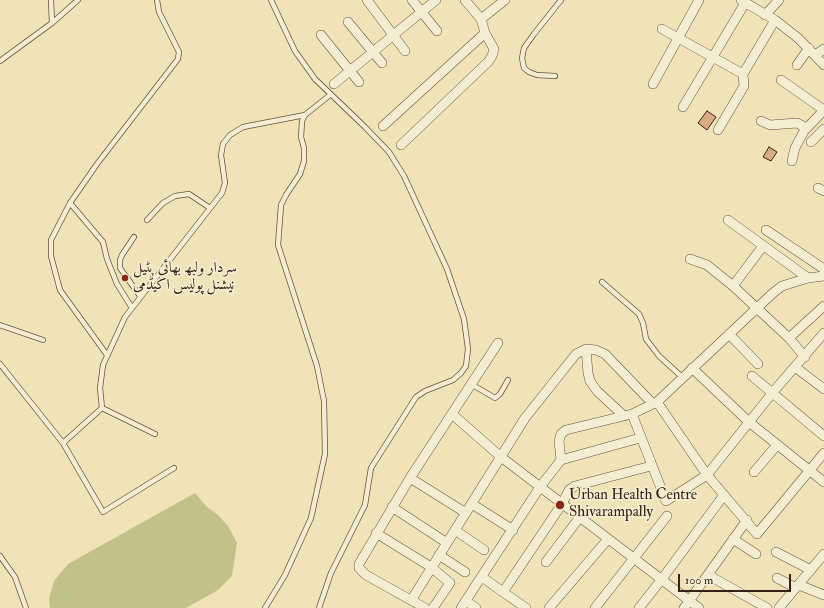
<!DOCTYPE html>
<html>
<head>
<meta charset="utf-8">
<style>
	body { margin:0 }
	#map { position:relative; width:824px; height:608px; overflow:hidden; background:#f0e3b8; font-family:"IM FELL Double Pica",serif }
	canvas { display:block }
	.scale { position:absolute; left:678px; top:574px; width:113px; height:18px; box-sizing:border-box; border:2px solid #382114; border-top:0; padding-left:5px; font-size:12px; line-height:14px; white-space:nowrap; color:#382114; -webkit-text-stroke:3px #f5edd1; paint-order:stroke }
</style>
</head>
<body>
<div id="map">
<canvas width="824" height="608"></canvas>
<div class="scale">100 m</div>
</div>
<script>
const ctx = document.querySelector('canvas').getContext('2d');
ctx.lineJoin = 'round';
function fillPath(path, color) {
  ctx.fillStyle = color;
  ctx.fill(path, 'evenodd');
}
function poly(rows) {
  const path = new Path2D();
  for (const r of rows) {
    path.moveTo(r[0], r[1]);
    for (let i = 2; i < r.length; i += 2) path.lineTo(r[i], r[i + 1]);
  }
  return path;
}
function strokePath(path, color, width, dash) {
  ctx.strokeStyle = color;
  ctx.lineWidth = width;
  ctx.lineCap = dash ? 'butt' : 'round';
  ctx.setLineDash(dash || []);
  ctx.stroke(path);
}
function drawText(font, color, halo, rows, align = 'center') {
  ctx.font = font + ' "IM FELL Double Pica",Amiri,serif';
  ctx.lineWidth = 3.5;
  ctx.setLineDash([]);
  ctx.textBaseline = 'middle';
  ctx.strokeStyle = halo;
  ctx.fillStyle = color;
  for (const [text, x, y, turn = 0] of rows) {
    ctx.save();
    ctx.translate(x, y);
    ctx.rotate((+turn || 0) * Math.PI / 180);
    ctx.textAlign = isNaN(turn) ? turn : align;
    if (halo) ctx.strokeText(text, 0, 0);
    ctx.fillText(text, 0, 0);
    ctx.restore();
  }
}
fillPath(poly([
	[195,493,207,507,218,515,228,526,237,543,232,576,218,590,186,608,50,608,49,599,54,581,68,564]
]), '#c0c28a');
const building = poly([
	[707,111,716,117,707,130,698,123,707,111],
	[769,147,777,152,771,161,763,157,769,147]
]);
fillPath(building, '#dbac83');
strokePath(building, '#382114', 1);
const lane = poly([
	[51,0,52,23],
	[271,0,295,51,315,79,365,127,389,152,404,176,447,269,464,319,468,349,466,366,461,373,453,380,425,391,416,397,371,468,365,505,331,573,319,608],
	[0,61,52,23,78,0],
	[555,76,537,75,529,72,524,68,522,58,524,48,534,34,561,0],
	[70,203,103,242,107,259,117,284,132,308],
	[147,220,163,203,175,196,189,194,210,208],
	[134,237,122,255,120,260,120,268,140,296],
	[602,282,639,314,643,323,646,339,659,356,682,377],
	[0,325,43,340],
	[107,355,60,290,51,256,51,240,70,203,97,164,178,59,179,52,159,12,157,0],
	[0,364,63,443,103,512,174,468],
	[471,384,495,398,500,394,508,380],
	[102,408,100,388,103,365,125,317,222,193,225,183,221,155,223,144,230,135,243,127,305,115],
	[63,443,102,408,155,434],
	[0,556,15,577,26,608],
	[265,608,285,575,311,518,325,454,324,401,317,366,278,245,281,205,286,195,300,174,304,161,304,148,301,137,302,121,305,115,330,95]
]);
const street = poly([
	[367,0,405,51],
	[412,0,437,31],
	[741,0,775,20,798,38,824,65],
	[765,15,779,0],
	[481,19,505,0],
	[348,22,382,63],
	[662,29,743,74,744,86,718,130],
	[321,35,359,82],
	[815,55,824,49],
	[797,65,809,48],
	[743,74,775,20],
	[781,80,824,110],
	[334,84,436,0],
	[653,84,699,0],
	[683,107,745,3],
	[761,121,770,125,797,123,807,128],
	[383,126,485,33],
	[811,142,824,129],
	[401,145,488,62,492,56,494,49,485,33,481,19,465,0],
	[792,161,795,148,804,131,824,110],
	[818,188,824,191],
	[728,220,808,278],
	[766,230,824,269],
	[690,259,707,265,733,286,789,338,805,357],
	[733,286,763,246],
	[729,334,758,364],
	[789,338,824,306],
	[586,349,588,373,590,381,597,391,624,416],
	[795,367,824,389],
	[692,368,749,422,824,482],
	[752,376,824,436],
	[657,402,707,475,757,534,824,453],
	[452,414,501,457,699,608],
	[632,414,666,501,707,475,773,392,824,333],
	[561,460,559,441,561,434,566,430,632,414,657,402,773,293,782,286,808,278,824,276],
	[754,472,777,445],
	[410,478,466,513],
	[472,504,513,530],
	[392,507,447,543],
	[455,530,484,550],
	[376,533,431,567,450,583,433,608],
	[733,539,756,554],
	[776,552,811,570],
	[439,555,465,572],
	[546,562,580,517],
	[708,575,767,608],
	[482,577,503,592,562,504,569,490,575,486,651,466],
	[777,578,796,588],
	[799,585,824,595],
	[503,592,526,608],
	[412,599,525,418,576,354,586,349,596,350,605,354,653,404],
	[466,601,476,608],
	[425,608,366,575,359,568,359,564,410,478,498,343],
	[461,608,540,487,561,460,640,438],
	[549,608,608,539],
	[595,608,667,516],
	[639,608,662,579,724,495],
	[684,608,747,520],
	[779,608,824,554]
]);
strokePath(lane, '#66523d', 6);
strokePath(street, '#66523d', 10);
strokePath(lane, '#f5edd1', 4.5);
strokePath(street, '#f5edd1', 9);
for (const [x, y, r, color] of [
	[125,278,4,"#8f2418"],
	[560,505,5,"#8f2418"]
]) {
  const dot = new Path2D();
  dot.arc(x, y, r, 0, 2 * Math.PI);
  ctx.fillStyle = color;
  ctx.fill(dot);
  strokePath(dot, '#f5edd1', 1.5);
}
drawText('15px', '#382114', '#f5edd1', [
	["سردار ولبھ بھائی پٹیل",133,269],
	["نیشنل پولیس اکیڈمی",133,286],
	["Urban Health Centre",569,496],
	["Shivarampally",569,513]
], 'left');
</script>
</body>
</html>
